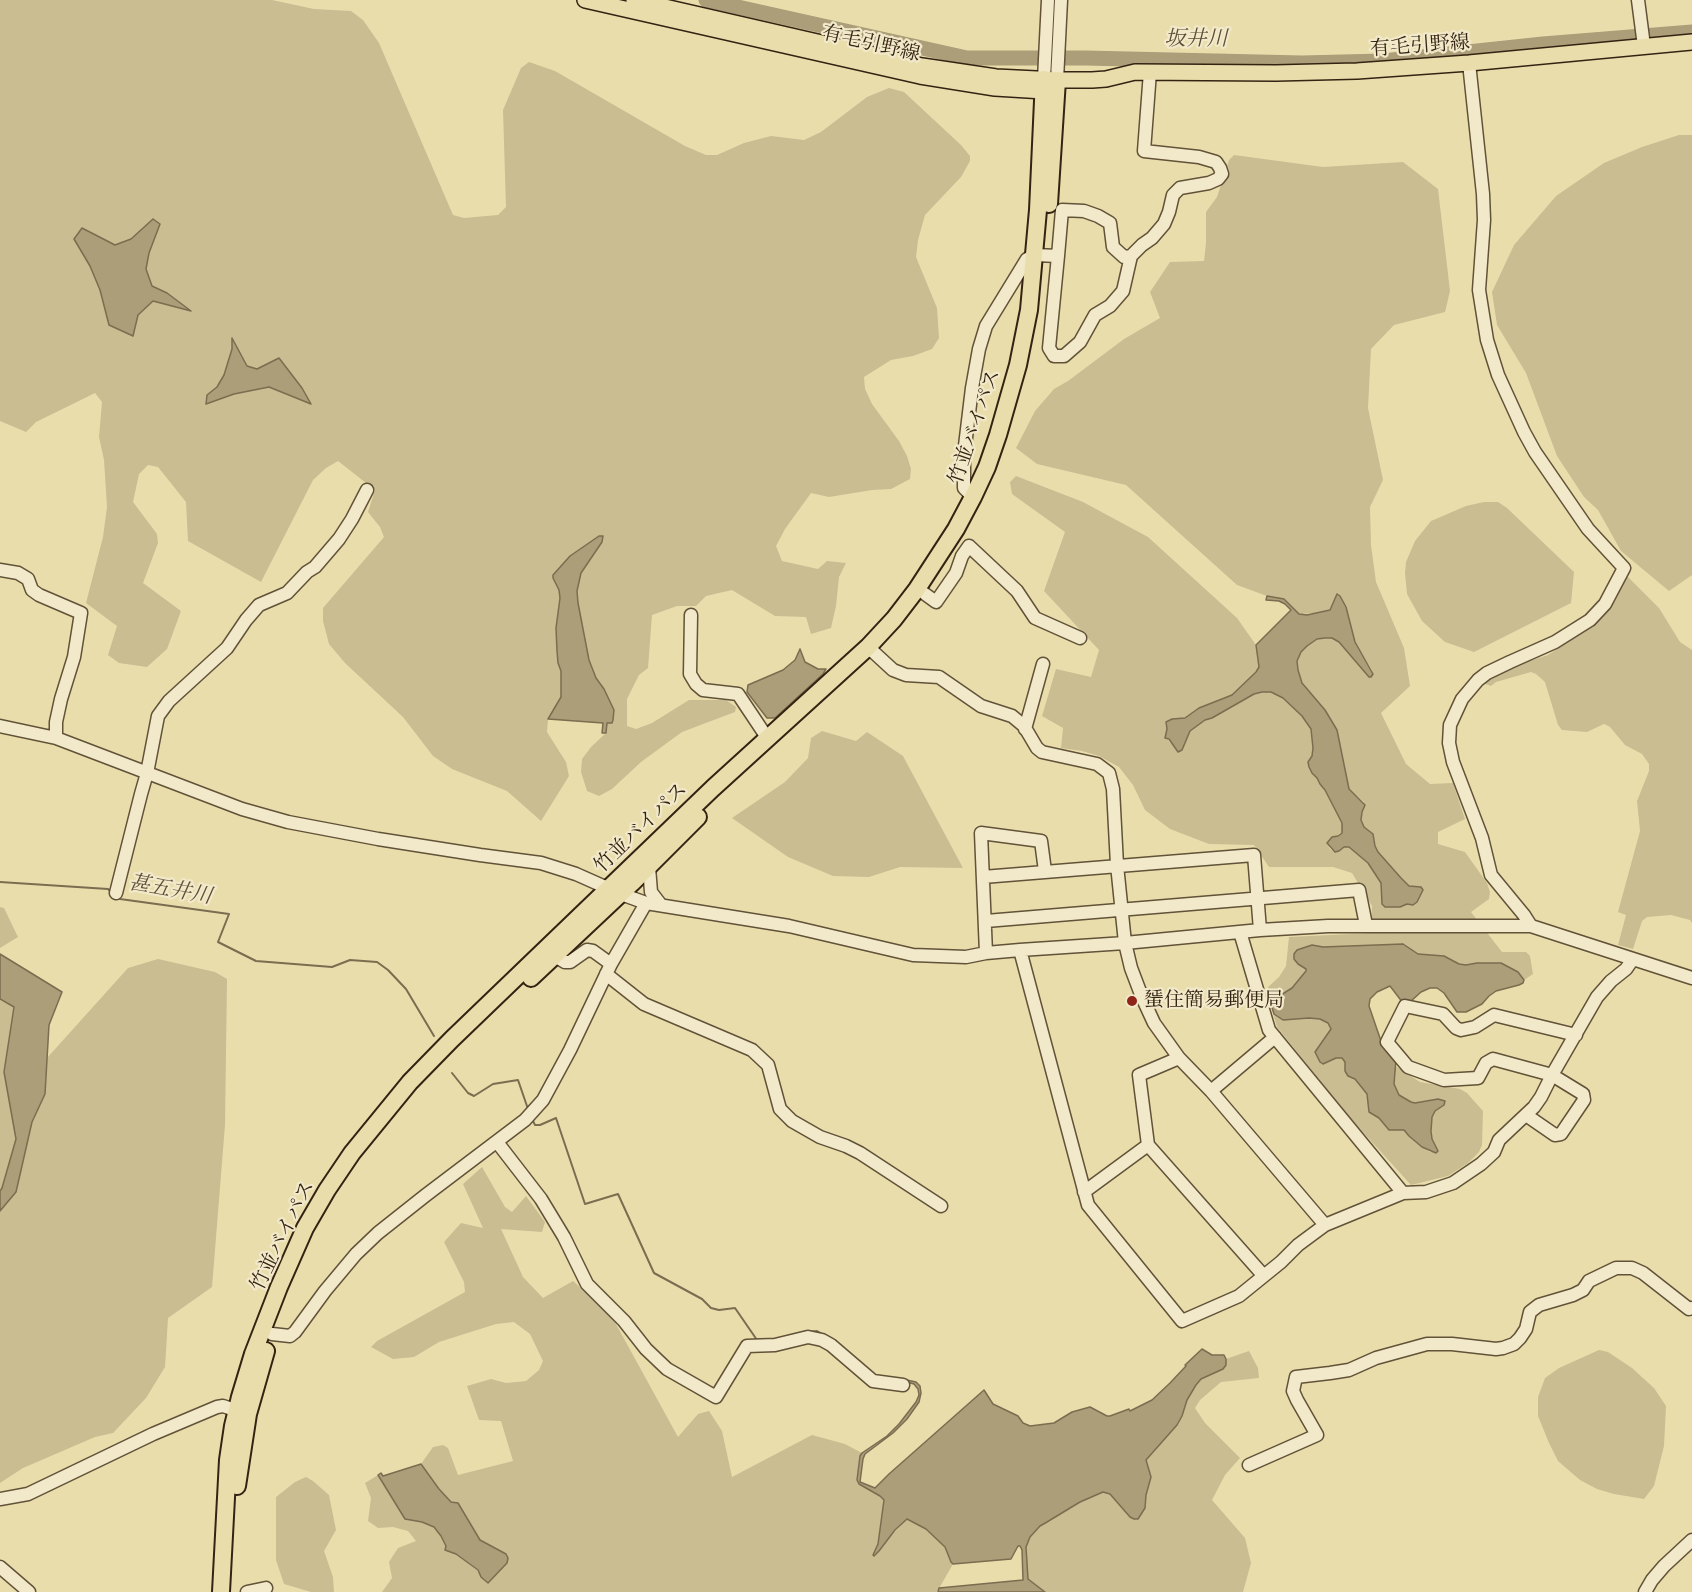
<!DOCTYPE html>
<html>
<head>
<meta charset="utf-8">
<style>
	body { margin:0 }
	canvas { display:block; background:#e9ddac }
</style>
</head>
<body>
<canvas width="1692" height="1592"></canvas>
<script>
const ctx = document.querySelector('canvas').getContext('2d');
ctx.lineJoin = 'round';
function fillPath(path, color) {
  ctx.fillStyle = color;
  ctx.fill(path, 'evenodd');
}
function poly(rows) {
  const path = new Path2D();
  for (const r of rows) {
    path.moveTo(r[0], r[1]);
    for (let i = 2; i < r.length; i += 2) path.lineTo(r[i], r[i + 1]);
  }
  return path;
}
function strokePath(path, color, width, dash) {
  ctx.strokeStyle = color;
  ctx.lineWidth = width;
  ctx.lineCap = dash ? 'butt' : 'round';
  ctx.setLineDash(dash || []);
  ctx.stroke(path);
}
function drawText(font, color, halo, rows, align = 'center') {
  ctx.font = font + ' "EB Garamond","Noto Serif JP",serif';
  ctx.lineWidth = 4.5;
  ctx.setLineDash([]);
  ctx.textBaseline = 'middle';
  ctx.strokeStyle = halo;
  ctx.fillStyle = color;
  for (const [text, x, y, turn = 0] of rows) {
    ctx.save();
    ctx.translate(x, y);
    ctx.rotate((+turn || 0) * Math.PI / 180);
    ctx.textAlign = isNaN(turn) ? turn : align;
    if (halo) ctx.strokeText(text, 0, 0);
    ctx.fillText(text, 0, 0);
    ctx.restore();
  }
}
fillPath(poly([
	[0,0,272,0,314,9,351,11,363,20,379,43,453,215,464,218,498,215,506,207,503,110,521,68,529,62,555,71,685,146,706,155,717,155,744,143,771,136,804,140,821,132,867,97,889,88,904,92,961,145,970,156,970,161,961,177,925,215,918,240,916,257,937,308,939,338,932,349,913,356,891,360,864,377,865,389,872,404,899,441,907,456,911,469,910,479,891,489,872,490,829,497,811,493,785,529,776,546,782,561,818,569,827,561,846,563,839,577,836,606,831,628,811,634,806,617,775,616,732,590,706,596,696,606,677,606,652,615,648,668,639,675,627,699,627,726,636,729,652,723,689,700,726,700,736,707,735,712,682,732,641,762,612,789,599,796,587,791,581,772,582,759,591,747,606,733,607,723,604,689,596,678,589,660,578,603,577,591,581,573,602,542,553,578,559,590,560,598,556,628,557,651,558,663,561,671,561,697,548,719,547,732,566,762,569,776,541,821,507,791,452,769,433,756,403,717,345,663,329,644,323,621,323,608,384,537,380,527,368,512,375,490,338,461,326,468,313,480,261,582,188,541,186,502,158,467,148,465,139,474,133,502,157,534,158,543,143,583,181,611,167,649,147,667,119,663,108,655,117,626,86,603,103,537,107,507,104,460,99,437,102,402,95,393,36,422,26,432,0,421],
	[153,220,160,224,149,253,146,270,152,286,167,293,189,310,153,301,138,315,100,290,90,266,74,239,82,228,115,245,130,239],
	[232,339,247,366,257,369,279,358,302,388,310,403,269,387,234,394,206,404,207,395,217,387,224,375,232,349],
	[1679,135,1692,135,1692,575,1669,591,1621,551,1598,510,1584,497,1557,456,1526,373,1497,325,1492,292,1514,245,1556,196,1604,163,1642,147],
	[1234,155,1323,167,1403,162,1438,189,1450,291,1445,312,1394,325,1371,349,1368,408,1383,480,1370,507,1371,545,1376,582,1404,648,1410,686,1381,713,1406,764,1430,784,1453,783,1465,819,1438,832,1438,844,1465,852,1487,883,1490,892,1489,899,1471,912,1502,952,1526,952,1530,956,1533,974,1524,980,1522,976,1477,963,1466,965,1459,964,1444,956,1418,954,1403,944,1323,947,1312,945,1298,964,1307,969,1306,971,1292,988,1280,995,1299,1019,1321,1019,1328,1023,1331,1029,1329,1062,1336,1058,1342,1058,1345,1062,1345,1071,1348,1076,1355,1079,1367,1094,1373,1115,1379,1118,1384,1124,1394,1131,1399,1129,1404,1130,1409,1136,1422,1147,1430,1152,1438,1151,1432,1139,1431,1124,1432,1116,1435,1111,1444,1105,1442,1100,1430,1100,1415,1103,1411,1102,1399,1095,1394,1084,1395,1066,1420,1082,1460,1089,1467,1093,1483,1111,1482,1145,1479,1152,1468,1163,1448,1176,1411,1185,1351,1119,1277,1027,1266,989,1279,977,1286,966,1289,937,1371,933,1372,906,1352,873,1333,867,1269,867,1254,845,1209,844,1170,829,1145,810,1133,785,1119,767,1099,756,1082,751,1061,748,1063,728,1042,716,1056,669,1091,677,1099,650,1044,591,1065,532,1012,494,1010,482,1016,476,1083,502,1148,537,1237,618,1256,645,1259,668,1243,685,1232,695,1199,708,1185,718,1172,719,1165,736,1176,749,1186,743,1186,738,1190,731,1205,720,1212,718,1254,694,1262,692,1271,692,1283,698,1302,716,1311,729,1313,748,1312,756,1308,762,1312,773,1317,778,1320,784,1325,790,1342,823,1342,832,1327,843,1330,849,1335,852,1339,851,1344,847,1349,847,1368,863,1381,883,1381,900,1400,907,1407,903,1423,890,1421,887,1409,886,1401,878,1378,852,1375,846,1375,840,1364,827,1361,820,1364,802,1349,789,1340,744,1325,710,1302,683,1298,670,1297,661,1301,652,1307,646,1317,639,1332,638,1339,641,1371,677,1373,674,1372,670,1355,642,1346,607,1332,607,1330,610,1319,613,1299,614,1284,599,1267,596,1237,585,1126,485,1037,464,1016,448,1035,411,1054,389,1068,381,1124,339,1160,318,1150,292,1170,262,1204,261,1206,243,1206,212,1217,197,1229,160],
	[1484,502,1498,502,1507,508,1574,572,1571,603,1474,652,1445,642,1422,621,1407,594,1405,573,1406,562,1415,541,1431,521,1466,506],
	[1627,576,1659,608,1680,642,1692,650,1692,923,1690,920,1671,915,1647,917,1642,921,1633,949,1618,945,1626,915,1618,912,1640,831,1637,801,1649,771,1649,764,1642,754,1625,745,1610,727,1604,724,1587,732,1562,730,1558,725,1545,682,1536,674,1531,672,1496,682,1491,686,1483,683,1500,671,1548,655,1590,628,1614,603],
	[822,731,856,741,867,732,903,756,963,868,900,867,869,877,833,876,788,857,732,818,785,782,808,758,811,738],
	[0,907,4,908,18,937,0,948],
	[158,959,215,972,227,979,225,1125,212,1287,168,1318,165,1367,146,1398,113,1433,95,1437,23,1468,0,1483,0,1211,16,1192,32,1122,45,1094,47,1058,128,968],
	[0,999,14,1007,4,1072,16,1139,2,1188,0,1191],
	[482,1167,505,1207,512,1212,526,1196,545,1222,542,1232,501,1229,523,1277,543,1298,573,1281,611,1315,678,1437,698,1414,709,1411,722,1431,732,1477,812,1435,845,1444,862,1453,860,1456,859,1484,880,1496,884,1500,878,1544,873,1555,907,1519,926,1529,945,1547,951,1562,953,1564,937,1592,382,1592,392,1578,389,1562,398,1548,416,1541,408,1531,393,1527,378,1528,368,1521,371,1498,365,1483,378,1475,405,1519,422,1522,434,1527,441,1536,446,1546,445,1550,456,1554,478,1571,481,1577,506,1554,480,1540,451,1502,439,1489,421,1464,433,1447,443,1445,448,1448,458,1475,513,1461,501,1421,479,1420,467,1386,491,1379,506,1383,526,1381,539,1370,543,1361,530,1334,514,1322,496,1324,439,1342,414,1357,393,1359,371,1347,377,1341,465,1292,464,1282,444,1242,461,1223,483,1228,463,1184],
	[1599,1350,1608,1352,1632,1368,1654,1388,1666,1406,1664,1446,1654,1486,1644,1499,1614,1494,1597,1489,1580,1480,1558,1461,1549,1443,1538,1416,1538,1397,1545,1378,1559,1368],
	[1249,1351,1258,1368,1259,1378,1221,1382,1200,1400,1195,1408,1205,1423,1240,1458,1225,1475,1212,1500,1245,1538,1251,1563,1243,1592,1045,1592,1028,1579,1026,1547,1030,1537,1040,1526,1047,1522,1080,1502,1103,1492,1110,1493,1130,1517,1145,1508,1146,1495,1151,1477,1146,1460,1177,1425,1182,1416,1187,1400,1201,1379,1210,1374,1217,1372,1226,1365,1226,1359],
	[306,1477,313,1481,329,1495,336,1530,324,1551,333,1577,334,1592,311,1592,284,1584,276,1560,276,1497,295,1482]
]), '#cabd92');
const water = poly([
	[153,219,160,224,149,253,146,269,152,286,167,293,191,311,153,301,138,315,133,336,109,325,100,290,90,266,74,239,82,228,115,245,131,239,153,219],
	[232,338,247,366,257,369,279,358,302,388,311,404,269,387,234,394,206,404,207,395,217,387,224,375,232,349,232,338],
	[599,536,603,536,602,542,581,573,577,591,578,603,589,660,596,678,604,689,614,710,613,720,612,723,607,723,606,733,602,733,603,723,548,719,561,697,561,671,558,663,557,651,556,628,560,598,559,590,553,578,553,575,570,556,599,536],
	[1337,594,1340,596,1346,607,1355,642,1373,674,1371,677,1369,677,1339,642,1332,638,1325,638,1317,639,1307,646,1301,652,1297,661,1298,670,1302,683,1325,710,1337,730,1349,789,1365,805,1362,812,1361,820,1364,827,1373,834,1375,846,1378,852,1401,878,1409,886,1421,887,1423,890,1417,902,1413,905,1407,904,1400,907,1385,907,1382,904,1381,883,1368,863,1349,847,1344,847,1339,851,1335,852,1327,843,1332,837,1338,836,1342,833,1342,823,1325,790,1320,784,1317,778,1312,773,1309,767,1308,762,1312,756,1313,748,1311,729,1302,716,1283,698,1271,692,1262,692,1254,694,1212,718,1205,720,1190,731,1182,750,1178,752,1169,739,1165,738,1167,729,1166,722,1172,719,1185,718,1199,708,1232,695,1256,672,1259,667,1256,645,1291,610,1285,604,1279,601,1266,600,1267,596,1284,599,1299,614,1307,615,1330,610,1337,594],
	[800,649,805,662,818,669,826,669,823,674,775,718,767,718,747,692,748,685,783,670,795,660,800,649],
	[1403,944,1418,954,1444,956,1459,964,1466,965,1477,963,1501,963,1518,972,1524,980,1523,983,1519,985,1496,991,1489,996,1482,1004,1466,1012,1457,1012,1444,993,1437,988,1430,988,1421,992,1410,1002,1403,1003,1390,986,1377,992,1370,999,1369,1006,1382,1044,1396,1059,1394,1084,1399,1095,1411,1102,1415,1103,1438,1099,1445,1101,1444,1105,1435,1111,1432,1117,1431,1131,1432,1139,1438,1151,1436,1153,1422,1147,1409,1136,1404,1130,1389,1130,1379,1118,1369,1112,1367,1094,1355,1079,1348,1076,1345,1071,1345,1062,1342,1058,1336,1058,1323,1064,1320,1062,1315,1052,1331,1029,1328,1023,1320,1019,1309,1018,1283,1020,1274,1014,1271,1004,1281,995,1292,988,1306,971,1306,969,1298,964,1294,959,1294,954,1297,950,1312,945,1323,947,1403,944],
	[0,954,62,992,49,1025,45,1094,32,1122,16,1192,0,1211,0,1191,2,1188,16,1139,4,1072,14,1007,0,999,0,954],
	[1202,1349,1212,1355,1224,1355,1226,1359,1226,1365,1223,1369,1201,1379,1196,1385,1187,1400,1182,1416,1177,1425,1146,1460,1151,1477,1146,1495,1145,1508,1138,1519,1134,1519,1130,1517,1110,1494,1103,1492,1080,1502,1047,1522,1040,1526,1030,1537,1026,1547,1028,1579,1045,1592,938,1592,939,1588,1023,1580,1022,1550,1020,1546,1018,1546,1011,1559,953,1564,951,1562,945,1547,926,1529,907,1519,895,1530,879,1551,874,1556,873,1555,878,1544,884,1500,880,1496,859,1484,857,1480,860,1456,862,1453,887,1436,899,1424,916,1402,919,1395,918,1389,914,1384,907,1382,907,1380,916,1382,920,1386,921,1393,919,1402,907,1419,893,1433,865,1454,863,1459,860,1482,875,1488,889,1474,984,1390,993,1404,1018,1416,1023,1423,1030,1426,1054,1423,1072,1412,1090,1407,1107,1416,1110,1416,1129,1409,1130,1411,1152,1400,1170,1383,1186,1366,1185,1365,1202,1349],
	[421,1464,439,1489,451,1502,458,1503,480,1540,506,1554,508,1558,507,1563,488,1583,481,1577,478,1570,456,1554,445,1550,446,1546,441,1536,434,1527,422,1522,405,1519,378,1475,381,1473,383,1476,421,1464]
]);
fillPath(water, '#ab9e78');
strokePath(water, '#7b6d4f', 1.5);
strokePath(poly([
	[0,882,108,889,111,892],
	[118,897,120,899,229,914,218,942,256,961,332,967,350,960,377,962,388,970,406,989,434,1036],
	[452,1073,468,1093,474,1096,493,1084,518,1080,528,1109],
	[532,1119,535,1125,540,1125,556,1118,585,1204,618,1194,654,1273,702,1299,711,1308,719,1310,735,1308,757,1340],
	[809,1332,817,1331,826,1336]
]), '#7b6d4f', 2);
strokePath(poly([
	[706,0,967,58,1085,58,1302,63,1383,61,1543,44,1692,32]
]), '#ab9e78', 15);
const minor = poly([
	[1638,0,1644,46],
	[1469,63,1483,194,1484,220,1479,290,1487,340,1498,375,1524,432,1535,452,1588,529,1624,568,1605,604,1590,620,1555,642,1510,662,1487,673,1478,680,1462,699,1450,725,1449,743,1453,762,1482,838,1491,875,1524,915,1531,926],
	[1044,79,1048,0],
	[1057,80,1061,0],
	[1058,256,1062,210,1084,211,1098,216,1110,223,1113,247,1124,257,1131,256],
	[973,497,964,488,964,454,972,388,979,349,986,326,1027,259,1035,255,1058,256,1049,348,1054,356,1064,356,1080,342,1095,315,1110,306,1123,291,1131,256,1142,245,1152,238,1164,224,1169,212,1173,195,1180,188,1209,183,1218,179,1222,174,1220,168,1216,162,1199,157,1144,151,1150,72],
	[0,570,18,573,28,579,32,590,39,595,81,613,74,657,61,699,56,722,56,738],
	[925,594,936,602,956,573,962,556,969,546,1017,591,1035,618,1080,638],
	[691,615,690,674,696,684,703,690,738,694,768,739],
	[868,647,893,670,906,675,939,677,981,706,1012,716,1024,726,1037,748,1042,752,1097,764,1109,773,1113,789,1117,865,1125,943,1131,968,1142,997,1154,1023,1179,1058,1211,1091,1325,1225],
	[0,726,56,738,242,809,288,822,378,839,480,855,541,863,576,874,621,894,646,903,789,926,913,955,966,957,986,953,1020,950,1125,943,1260,930,1328,926,1531,926,1692,978],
	[1025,729,1043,664],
	[649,867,651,892,661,905],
	[983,877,1254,855,1260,930],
	[116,893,141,794,147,773,158,716,169,701,227,648,246,620,259,605,287,593,307,572,315,567,339,539,352,519,367,490],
	[986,921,1359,890,1366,925],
	[1240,932,1269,1030,1403,1193],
	[1020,950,1088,1205,1182,1321,1239,1296,1281,1262,1298,1245,1325,1225,1403,1193,1426,1192,1453,1183,1481,1164,1494,1152,1499,1140,1534,1107,1541,1097,1552,1075,1597,997,1611,981,1626,969,1633,959],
	[986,953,981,833,1041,841,1045,871],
	[555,956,565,962,570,962,587,950,593,951,611,964],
	[606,974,644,1004,752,1050,768,1065,780,1109,792,1121,820,1137,846,1146,860,1153,941,1206],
	[1179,1058,1139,1075,1148,1145,1263,1275],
	[1211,1091,1275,1037],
	[1526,1115,1555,1135,1561,1134,1584,1100,1583,1094,1552,1075,1493,1059,1486,1063,1478,1078,1444,1080,1408,1067,1387,1042,1405,1006,1443,1014,1456,1028,1461,1030,1475,1027,1494,1015,1576,1035],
	[497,1142,541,1199,564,1237,587,1284,624,1321,646,1349,667,1369,716,1397,747,1346,775,1345,808,1337,822,1340,831,1345,873,1381,903,1385],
	[1084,1192,1148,1145],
	[272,1334,290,1336,295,1332,325,1291,356,1254,378,1233,426,1195,525,1120,543,1100,570,1050,611,964,646,903],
	[1249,1465,1317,1435,1297,1400,1293,1391,1296,1377,1330,1373,1349,1370,1376,1358,1427,1344,1452,1344,1496,1349,1503,1348,1514,1344,1520,1338,1526,1329,1530,1312,1539,1305,1573,1295,1583,1290,1589,1281,1616,1268,1632,1268,1643,1273,1689,1309,1692,1308],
	[0,1499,28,1494,153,1434,217,1407,223,1406,244,1413],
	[0,1567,29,1592],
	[247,1592,266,1588],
	[1645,1592,1652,1580,1664,1566,1692,1540]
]);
const major = poly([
	[585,0,920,76,995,88,1044,91,1053,90],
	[634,0,922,66,996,77,1057,80,1092,80,1106,79,1135,72,1276,73,1357,71,1469,63,1692,42]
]);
const highway = poly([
	[1049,204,1057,80],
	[531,978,632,883,698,817],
	[237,1486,248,1414,266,1351],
	[221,1592,228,1460,233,1426,240,1397,253,1354,279,1287,305,1228,327,1190,352,1153,410,1082,452,1039,713,788,868,647,894,619,917,589,956,529,973,497,987,467,998,435,1018,365,1029,310,1038,210,1044,79]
]);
strokePath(minor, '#615238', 15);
strokePath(major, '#342312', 18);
strokePath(highway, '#342312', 20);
strokePath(minor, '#f1e9c9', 12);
strokePath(major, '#e9ddac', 15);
strokePath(highway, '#e9ddac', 16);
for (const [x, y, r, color] of [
	[1132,1001,6,"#8f2418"]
]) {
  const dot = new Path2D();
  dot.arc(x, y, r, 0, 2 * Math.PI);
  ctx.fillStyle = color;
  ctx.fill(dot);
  strokePath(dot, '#f1e9c9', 2);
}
drawText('20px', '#342312', '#f1e9c9', [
	["有毛引野線",871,44,13],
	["有毛引野線",1420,46,-4],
	["竹並バイパス",975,427,-71],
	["竹並バイパス",641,828,-44],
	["竹並バイパス",283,1236,-64]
]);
drawText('20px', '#342312', '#f1e9c9', [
	["蜑住簡易郵便局",1144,1001]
], 'left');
drawText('italic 21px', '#5e4e36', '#f1e9c9', [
	["坂井川",1196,39],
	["甚五井川",170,890,10]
]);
</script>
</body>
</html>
